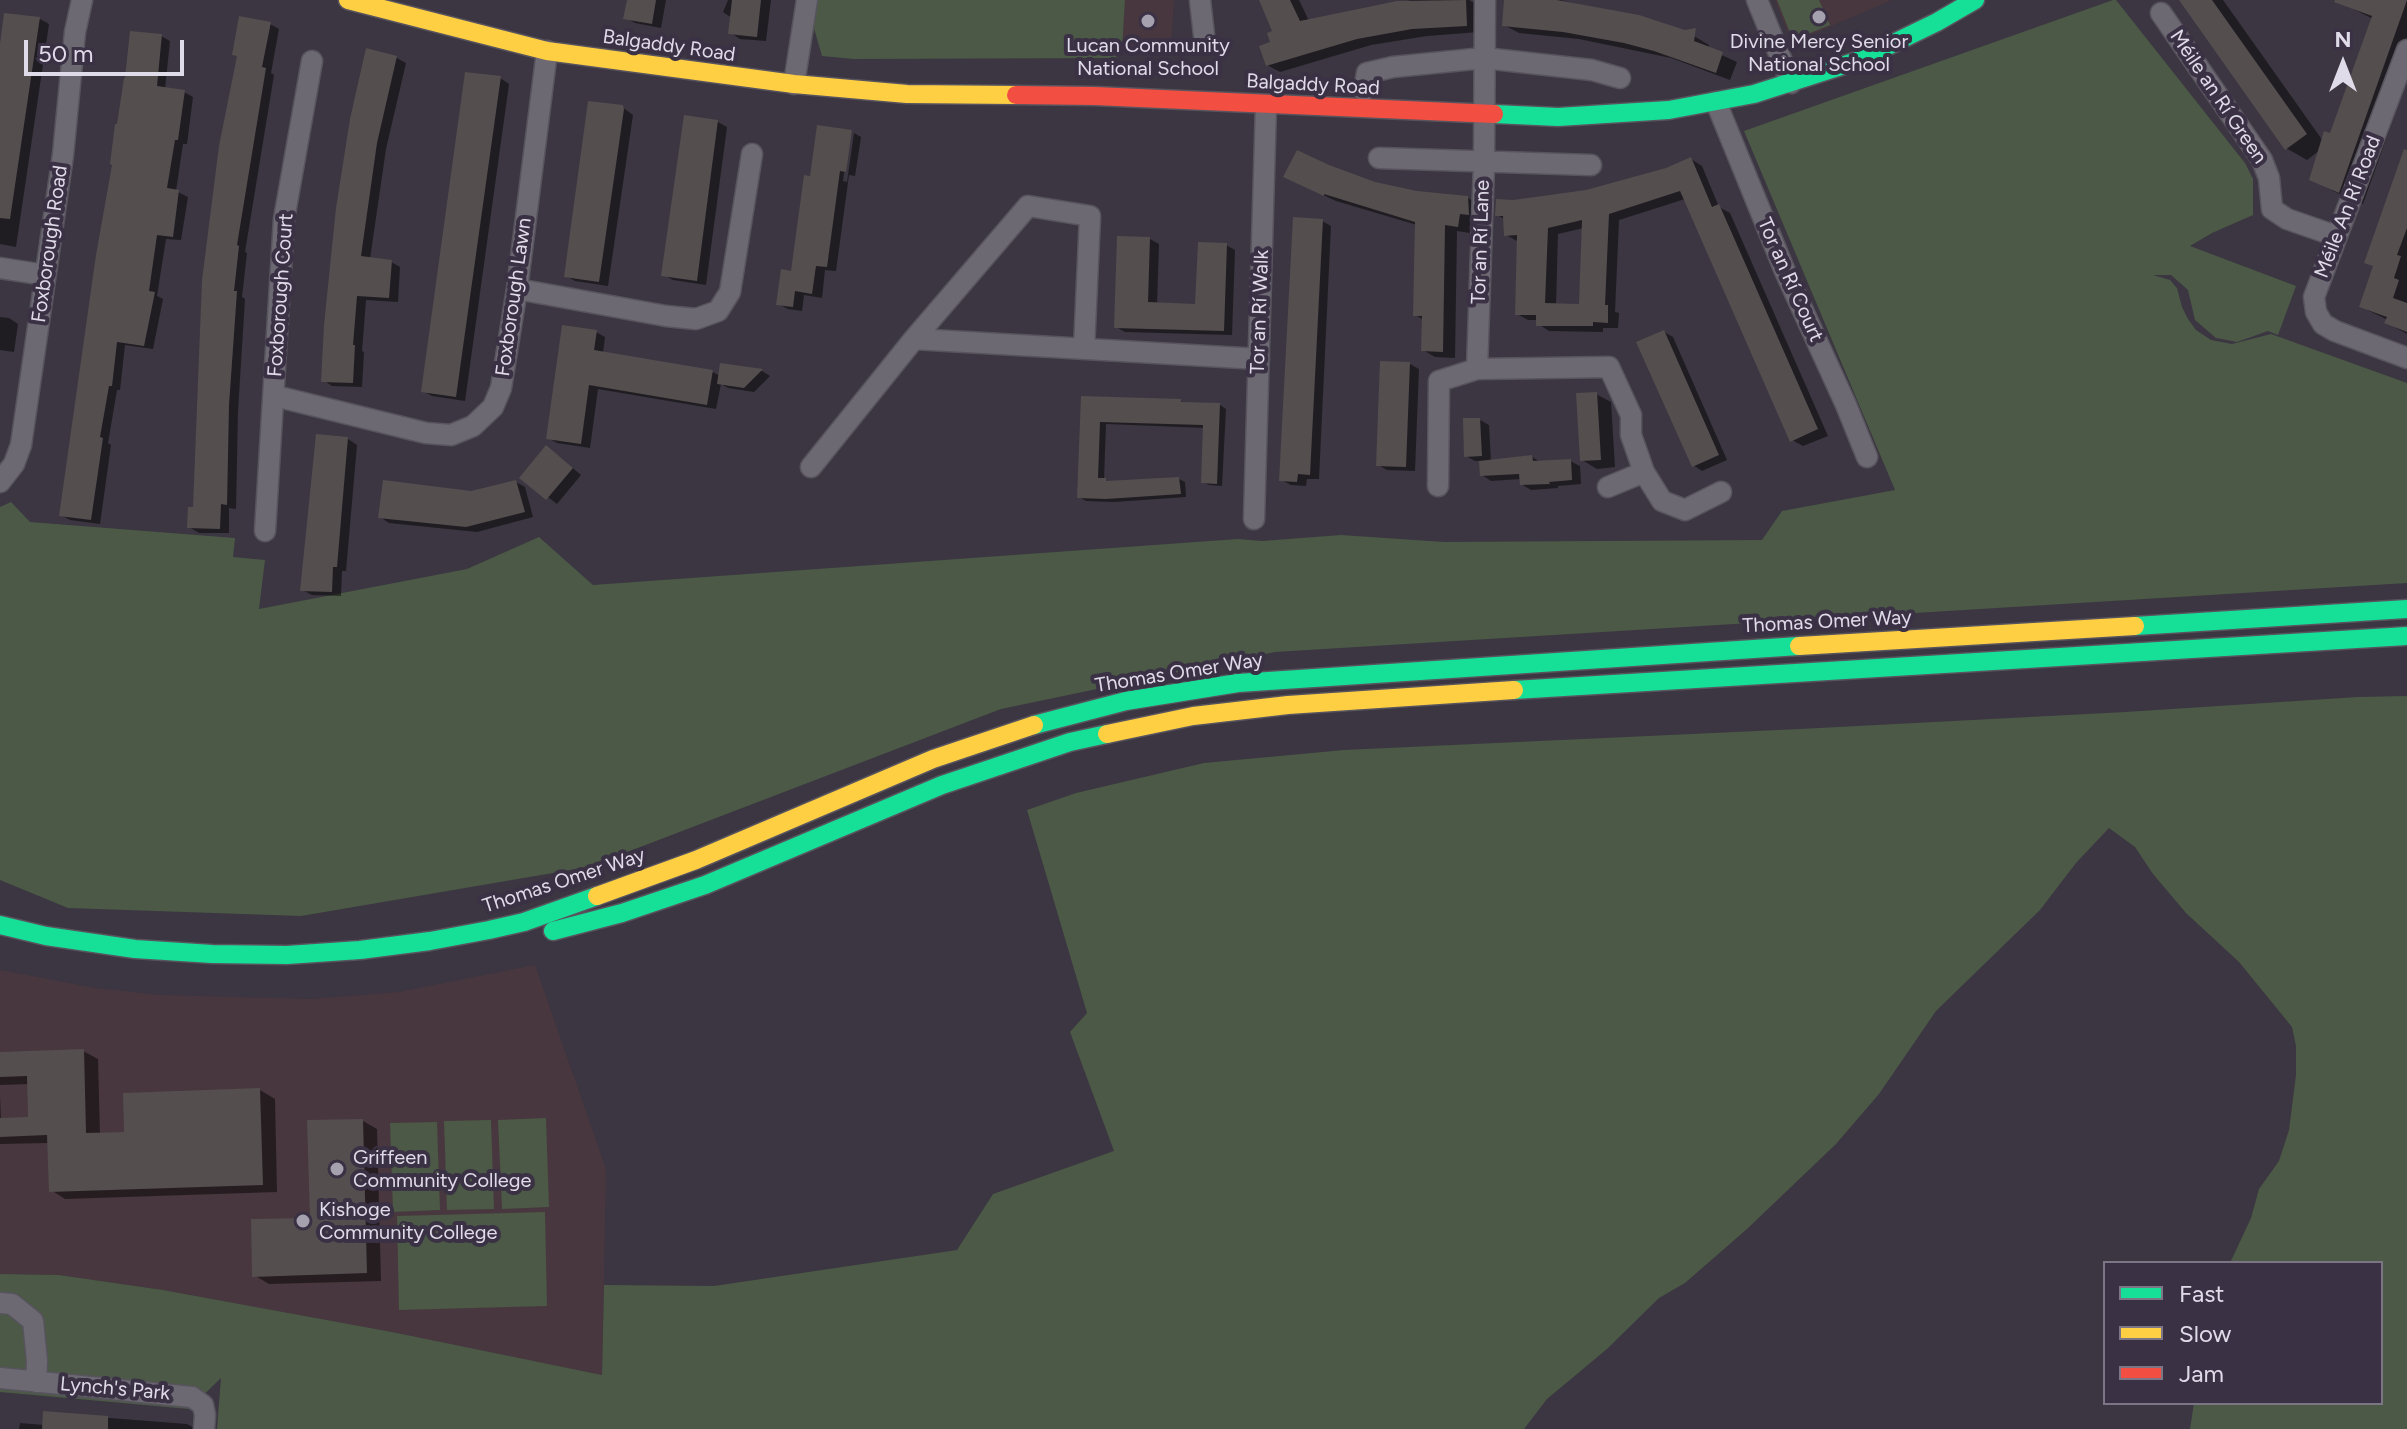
<!DOCTYPE html>
<html>
<head>
<meta charset="utf-8">
<style>
	body { margin:0 }
	#map { position:relative; width:2407px; height:1429px; overflow:hidden; background:#3b3641; font-family:Figtree,sans-serif }
	canvas { display:block }
	.legend { position:absolute; left:2103px; top:1261px; width:280px; height:144px; box-sizing:border-box; background:#3a3145; border:2px solid #7c7586; margin:0; padding:10px 14px; list-style:none; font-size:24px; color:#e0dbe8 }
	.legend li { display:flex; align-items:center; gap:16px; height:40px }
	.legend b { width:40px; border:2px solid #7c7586 }
	.north { position:absolute; left:2303px; top:24px; width:80px; height:80px; -webkit-text-stroke:6px #3a3145; paint-order:stroke; rotate:0deg; font-size:22px; font-weight:700; line-height:32px; text-align:center; color:#e0dbe8 }
	.north::after { content:''; display:block; margin:auto; width:28px; height:36px; background:#e0dbe8; clip-path:polygon(50% 0,100% 100%,50% 72%,0 100%) }
	.scale { position:absolute; left:24px; top:40px; width:160px; height:36px; box-sizing:border-box; border:4px solid #e0dbe8; border-top:0; padding-left:10px; font-size:24px; line-height:28px; white-space:nowrap; color:#e0dbe8; -webkit-text-stroke:6px #3a3145; paint-order:stroke }
</style>
</head>
<body>
<div id="map">
<canvas width="2407" height="1429"></canvas>
<ul class="legend">
<li><b style="height:10px;background:#16e098"></b>Fast</li>
<li><b style="height:10px;background:#ffcf43"></b>Slow</li>
<li><b style="height:10px;background:#f24e42"></b>Jam</li>
</ul>
<div class="north">N</div>
<div class="scale">50 m</div>
</div>
<script>
const ctx = document.querySelector('canvas').getContext('2d');
ctx.lineJoin = 'round';
function fillPath(path, color) {
  ctx.fillStyle = color;
  ctx.fill(path, 'evenodd');
}
function poly(rows) {
  const path = new Path2D();
  for (const r of rows) {
    path.moveTo(r[0], r[1]);
    for (let i = 2; i < r.length; i += 2) path.lineTo(r[i], r[i + 1]);
  }
  return path;
}
function strokePath(path, color, width, dash) {
  ctx.strokeStyle = color;
  ctx.lineWidth = width;
  ctx.lineCap = dash ? 'butt' : 'round';
  ctx.setLineDash(dash || []);
  ctx.stroke(path);
}
function drawText(font, color, halo, rows, align = 'center') {
  ctx.font = font + ' Figtree,sans-serif';
  ctx.lineWidth = 8;
  ctx.setLineDash([]);
  ctx.textBaseline = 'middle';
  ctx.strokeStyle = halo;
  ctx.fillStyle = color;
  for (const [text, x, y, turn = 0] of rows) {
    ctx.save();
    ctx.translate(x, y);
    ctx.rotate((+turn || 0) * Math.PI / 180);
    ctx.textAlign = isNaN(turn) ? turn : align;
    if (halo) ctx.strokeText(text, 0, 0);
    ctx.fillText(text, 0, 0);
    ctx.restore();
  }
}
fillPath(poly([
	[1125,0,1174,0,1171,50,1129,48,1122,51],
	[1775,0,1892,0,1792,43],
	[535,965,606,1169,602,1375,392,1332,163,1290,59,1275,0,1274,0,970,95,988,160,995,312,999,399,992]
]), '#48373e');
fillPath(poly([
	[817,0,1125,0,1122,51,1115,58,854,59,822,56,813,25],
	[1777,0,1819,0,1830,25,1793,40],
	[2113,0,2116,0,2245,163,2253,179,2253,215,2212,233,2190,246,2296,286,2278,335,2268,331,2237,342,2216,338,2195,320,2188,290,2171,275,2153,275,2170,280,2177,288,2182,307,2188,319,2196,330,2211,340,2232,344,2271,334,2407,383,2407,583,1275,652,1001,709,588,867,301,916,68,908,0,880,0,507,11,502,30,522,235,538,233,557,265,560,259,609,467,569,539,537,593,585,1238,539,1262,541,1341,535,1444,542,1762,540,1782,511,1895,490,1744,131],
	[2407,696,2407,1429,2190,1429,2194,1403,2381,1403,2381,1263,2230,1263,2251,1218,2259,1189,2279,1161,2289,1130,2296,1075,2296,1046,2292,1027,2239,962,2186,913,2153,874,2135,847,2109,828,2076,863,2040,910,1936,1011,1879,1094,1836,1144,1747,1229,1685,1283,1659,1298,1607,1349,1547,1399,1524,1429,217,1429,221,1378,189,1409,0,1392,0,1274,59,1275,163,1290,392,1332,602,1375,604,1285,714,1286,957,1250,993,1194,1114,1151,1070,1032,1087,1013,1027,810,1076,793,1204,763,1344,750,1800,729,2125,712,2358,697],
	[546,1118,549,1207,502,1209,498,1120],
	[491,1120,494,1209,447,1210,444,1121],
	[437,1122,440,1210,393,1212,390,1123],
	[545,1212,547,1306,399,1310,397,1216]
]), '#4b5946');
fillPath(poly([
	[629,0,666,0,661,28,635,23,626,18],
	[728,0,771,0,766,41,740,39,731,33,732,18,723,12],
	[1261,0,1299,0,1309,21,1411,0,1469,0,1478,5,1479,32,1427,36,1371,45,1280,72,1267,65,1275,32],
	[1506,0,1561,0,1694,36,1709,45,1708,49,1737,62,1730,80,1671,58,1579,39,1519,33,1504,25],
	[2181,0,2223,0,2323,141,2331,136,2373,19,2340,2,2340,0,2407,0,2407,80,2363,204,2335,192,2311,179,2320,150,2307,160,2286,148],
	[40,19,49,24,16,247,0,244,0,56],
	[270,24,279,29,271,73,274,75,245,252,247,253,242,297,245,299,238,411,236,509,229,508,229,533,199,533,189,527,195,510,204,280],
	[161,36,170,41,165,89,184,92,193,97,187,144,183,144,176,191,188,197,181,240,166,239,157,296,163,299,153,349,125,345,120,390,117,390,108,443,111,445,100,524,70,520,61,515],
	[367,51,397,58,406,63,386,149,370,259,391,262,400,267,398,302,366,300,362,351,364,352,362,387,332,386,323,380],
	[500,78,509,84,465,401,432,396,423,391],
	[622,107,633,115,608,286,575,281,566,276],
	[685,117,718,122,727,127,706,285,673,280,664,275],
	[819,127,853,132,850,132,843,181,847,182,854,133,861,137,855,176,849,175,836,271,825,270,822,298,804,295,802,311,788,309,778,304,783,272,792,273,805,177,812,178],
	[2407,149,2407,334,2387,323,2388,320,2361,307,2375,267,2367,262],
	[1691,159,1702,166,1719,207,1730,213,1828,436,1803,446,1792,440,1685,199,1619,220,1615,312,1619,313,1618,328,1603,328,1603,332,1549,331,1538,324,1538,320,1528,320,1517,314,1519,242,1506,235,1506,220,1497,215,1513,202,1586,192,1667,170],
	[1584,228,1581,306,1556,305,1558,234],
	[1298,183,1375,184,1417,193,1468,198,1480,205,1481,221,1472,220,1470,233,1457,231,1455,358,1435,357,1423,350,1424,320,1415,315,1417,225,1336,201],
	[1322,221,1331,226,1319,479,1307,479,1306,486,1291,485,1281,480],
	[1150,239,1159,244,1157,305,1197,306,1226,245,1235,250,1232,335,1125,332,1116,327],
	[0,317,9,318,18,324,14,352,0,350],
	[596,332,605,337,603,353,713,372,720,376,721,365,762,371,770,376,754,392,728,388,721,384,716,409,598,389,590,448,557,443,548,438],
	[1664,332,1673,337,1727,460,1702,471,1693,465],
	[1410,364,1419,369,1415,471,1387,470,1378,465],
	[1596,394,1611,402,1615,467,1597,469,1582,460],
	[1083,399,1181,401,1185,404,1220,405,1226,409,1222,486,1209,485,1203,482,1205,428,1106,424,1104,480,1110,483,1179,479,1185,482,1186,497,1114,502,1086,501,1079,497],
	[1480,420,1489,425,1491,462,1532,457,1542,463,1570,461,1580,466,1581,484,1558,486,1558,488,1531,490,1521,484,1521,479,1491,481,1482,475,1481,461,1475,461,1466,456],
	[318,437,348,439,357,445,346,571,342,571,341,596,312,595,302,590],
	[555,453,581,475,557,504,522,477],
	[516,482,525,487,533,517,477,532,389,523,380,517],
	[83,1051,98,1059,100,1135,126,1134,260,1090,275,1099,277,1192,65,1199,51,1190,49,1143,0,1144,0,1095,1,1120,30,1119,29,1084,0,1085,0,1054],
	[363,1121,377,1129,381,1281,269,1284,254,1275,312,1220],
	[45,1413,187,1424,196,1429,19,1429,20,1423,44,1425]
]), '#0007');
fillPath(poly([
	[627,0,656,0,652,24,623,19],
	[732,0,761,0,757,37,728,34],
	[1259,0,1290,0,1300,21,1397,1,1466,0,1467,26,1412,29,1357,39,1266,66,1259,46,1270,42,1267,33,1272,31],
	[1504,0,1557,0,1639,15,1685,30,1696,28,1694,41,1723,52,1716,73,1654,51,1624,43,1563,32,1502,26],
	[2179,0,2212,0,2307,134,2285,150],
	[2335,0,2407,0,2339,193,2309,180,2324,131,2330,133,2372,16,2334,2],
	[4,13,40,17,10,219,0,218,0,44],
	[239,16,271,22,262,67,266,68,237,245,239,246,234,291,237,291,229,405,227,505,221,504,220,529,187,528,188,507,193,507,202,280,219,146,237,56,232,55],
	[130,31,162,34,157,86,185,90,178,140,175,140,167,188,179,190,173,237,157,235,149,291,155,292,144,346,117,342,112,386,109,386,100,437,103,438,91,520,59,516,96,255,112,165,110,164,115,124,117,124,124,78,125,78],
	[366,48,397,56,377,143,361,256,392,260,389,298,357,296,353,345,355,345,353,383,321,382,324,325,336,208,350,119],
	[465,72,501,76,456,397,421,392],
	[588,101,623,105,624,109,599,282,564,277],
	[684,115,718,120,697,281,661,276],
	[817,125,852,130,846,172,840,171,827,267,816,266,812,294,795,291,793,307,776,305,781,269,791,271,804,175,810,176],
	[2404,149,2407,150,2407,228,2397,255,2401,256,2394,278,2399,280,2393,298,2407,303,2407,332,2384,323,2387,317,2359,307,2373,266,2364,263],
	[1297,150,1329,165,1375,182,1417,191,1468,196,1469,215,1460,214,1458,227,1445,225,1443,352,1421,351,1422,316,1413,316,1415,222,1324,194,1324,196,1283,177],
	[1691,157,1712,207,1719,204,1818,429,1790,442,1680,191,1609,214,1605,305,1608,305,1608,323,1593,322,1593,326,1536,326,1536,315,1515,315,1517,235,1504,236,1503,216,1495,216,1496,199,1513,200,1586,190,1666,168],
	[1582,220,1579,304,1545,303,1548,228],
	[1293,217,1323,219,1310,475,1298,474,1297,482,1279,481],
	[1117,236,1150,237,1148,302,1195,304,1198,242,1227,243,1224,331,1114,328],
	[562,325,597,330,594,350,713,370,707,405,589,385,581,444,546,439],
	[1664,330,1719,455,1692,467,1636,342],
	[1380,361,1410,362,1406,467,1376,466],
	[720,363,763,369,744,388,717,384],
	[1597,392,1601,460,1580,461,1576,393],
	[1081,396,1181,399,1181,402,1220,403,1217,484,1201,483,1203,425,1100,422,1098,478,1106,478,1106,481,1179,477,1181,494,1106,499,1077,498],
	[1463,418,1480,418,1482,456,1464,457],
	[316,434,348,437,337,567,333,567,332,592,300,591],
	[546,445,573,468,546,500,519,478],
	[1532,455,1533,461,1571,459,1572,480,1549,482,1550,484,1520,485,1519,474,1480,476,1479,461],
	[383,480,471,491,516,480,525,512,466,527,378,518],
	[84,1049,86,1133,124,1132,123,1093,260,1088,263,1185,49,1192,47,1135,0,1137,0,1118,28,1117,27,1076,0,1077,0,1052],
	[363,1119,367,1273,252,1277,251,1219,310,1218,307,1120],
	[43,1411,108,1416,108,1429,42,1429]
]), '#544e4f');
const street = poly([
	[1200,0,1204,35],
	[1485,0,1484,163,1477,369,1609,367,1631,415,1631,435,1644,472,1662,501,1685,510,1721,492],
	[1757,0,1791,83],
	[2161,13,2262,160,2269,178,2272,209,2287,219,2336,236],
	[2407,50,2314,297,2316,312,2323,324,2335,331,2407,358],
	[794,84,807,0],
	[1364,91,1367,73,1393,67,1484,58,1592,70,1620,78],
	[1716,102,1784,269,1846,405,1867,457],
	[1379,158,1591,165],
	[0,268,45,275],
	[517,289,666,316,696,319,718,311,730,292,752,154],
	[914,339,1259,359],
	[275,396,426,433,451,435,473,426,493,407,501,388,517,289,547,51],
	[811,467,914,339,1028,206,1090,216,1084,349],
	[0,482,14,464,21,445,63,155,75,32,82,0],
	[1438,486,1439,381,1477,369],
	[1608,487,1644,472],
	[1254,519,1266,105],
	[265,531,284,219,312,61],
	[0,1303,12,1304,33,1321,37,1361,36,1382],
	[0,1378,192,1397,203,1405,205,1415,204,1429]
]);
const fast = poly([
	[1494,114,1558,117,1669,110,1754,94,1857,61,1937,22,1975,0],
	[2135,626,2407,609],
	[1514,690,2407,636],
	[1034,725,1126,701,1238,683,1799,646],
	[0,925,46,936,135,949,212,954,287,955,360,950,430,941,489,930,524,922,597,896],
	[553,931,622,913,705,885,942,785,1070,742,1107,734]
]);
const slow = poly([
	[348,0,547,51,794,84,907,94,1016,95],
	[1799,646,2135,626],
	[1107,734,1193,716,1288,705,1514,690],
	[597,896,696,860,933,759,1034,725]
]);
const jam = poly([
	[1016,95,1095,96,1494,114]
]);
strokePath(street, '#58545e', 23);
strokePath(fast, '#58545e', 21);
strokePath(slow, '#58545e', 21);
strokePath(jam, '#58545e', 21);
strokePath(street, '#6d6972', 20);
strokePath(fast, '#16e098', 18);
strokePath(slow, '#ffcf43', 18);
strokePath(jam, '#f24e42', 18);
for (const [x, y, r, color] of [
	[1819,17,8,"#a6a1ae"],
	[1148,21,8,"#a6a1ae"],
	[337,1169,8,"#a6a1ae"],
	[303,1221,8,"#a6a1ae"]
]) {
  const dot = new Path2D();
  dot.arc(x, y, r, 0, 2 * Math.PI);
  ctx.fillStyle = color;
  ctx.fill(dot);
  strokePath(dot, '#3a3145', 3);
}
drawText('20px', '#e0dbe8', '#3a3145', [
	["Divine Mercy Senior",1819,42],
	["National School",1819,65],
	["Lucan Community",1148,46],
	["National School",1148,69],
	["Griffeen",353,1158,"left"],
	["Community College",353,1181,"left"],
	["Kishoge",319,1210,"left"],
	["Community College",319,1233,"left"]
]);
drawText('20px', '#e0dbe8', '#3a3145', [
	["Balgaddy Road",669,46,8],
	["Balgaddy Road",1313,85,3],
	["Méile an Rí Green",2218,97,56],
	["Méile An Rí Road",2348,207,-69],
	["Tor an Rí Lane",1481,242,-88],
	["Foxborough Road",50,244,-82],
	["Tor an Rí Court",1790,280,66],
	["Foxborough Court",281,295,-86],
	["Foxborough Lawn",514,297,-82],
	["Tor an Rí Walk",1260,312,-88],
	["Thomas Omer Way",1827,622,-3],
	["Thomas Omer Way",1179,673,-9],
	["Thomas Omer Way",564,881,-18],
	["Lynch's Park",115,1389,5]
]);
</script>
</body>
</html>
